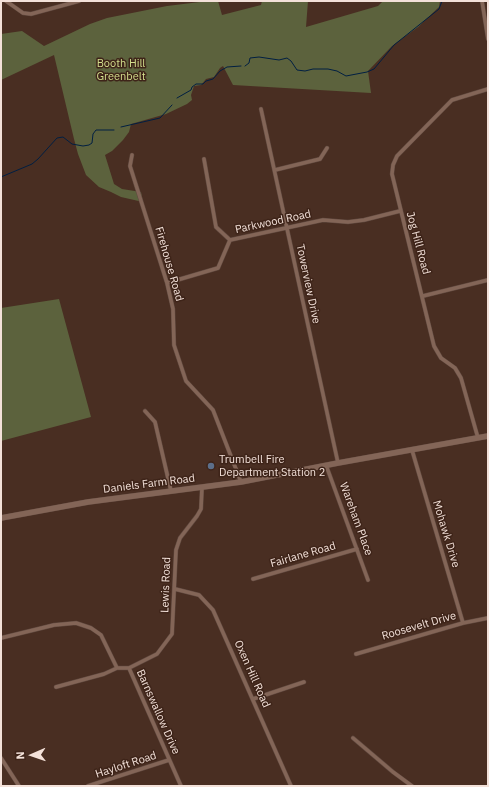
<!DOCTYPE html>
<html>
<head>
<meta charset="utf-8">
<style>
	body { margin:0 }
	#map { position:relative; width:489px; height:787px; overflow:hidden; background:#492e22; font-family:"IBM Plex Sans",sans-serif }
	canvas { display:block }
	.frame { position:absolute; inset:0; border:2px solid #f3e1d9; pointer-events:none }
	.north { position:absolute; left:12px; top:735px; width:40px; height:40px; -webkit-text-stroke:3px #3e2419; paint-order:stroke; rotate:268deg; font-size:11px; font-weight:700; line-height:16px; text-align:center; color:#f3e1d9 }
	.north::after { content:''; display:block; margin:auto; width:14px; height:18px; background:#f3e1d9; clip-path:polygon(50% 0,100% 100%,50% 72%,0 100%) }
</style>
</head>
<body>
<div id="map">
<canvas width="489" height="787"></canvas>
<div class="frame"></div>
<div class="north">N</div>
</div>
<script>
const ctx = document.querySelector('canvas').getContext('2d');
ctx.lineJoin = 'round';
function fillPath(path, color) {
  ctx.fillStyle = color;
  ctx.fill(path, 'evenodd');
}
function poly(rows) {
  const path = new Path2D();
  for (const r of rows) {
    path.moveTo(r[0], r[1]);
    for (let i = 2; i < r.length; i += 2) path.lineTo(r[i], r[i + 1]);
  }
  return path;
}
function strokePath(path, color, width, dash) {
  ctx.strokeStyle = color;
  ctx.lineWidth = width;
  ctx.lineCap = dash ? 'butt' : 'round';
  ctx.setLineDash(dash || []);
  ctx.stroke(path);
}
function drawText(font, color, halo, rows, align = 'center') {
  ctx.font = font + ' "IBM Plex Sans",sans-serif';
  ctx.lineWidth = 3;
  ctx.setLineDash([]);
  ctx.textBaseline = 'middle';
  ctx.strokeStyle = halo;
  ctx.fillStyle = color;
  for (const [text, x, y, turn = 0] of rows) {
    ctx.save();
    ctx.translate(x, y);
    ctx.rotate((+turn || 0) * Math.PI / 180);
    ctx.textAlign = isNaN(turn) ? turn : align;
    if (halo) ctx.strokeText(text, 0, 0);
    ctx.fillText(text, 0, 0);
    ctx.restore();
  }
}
fillPath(poly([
	[208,1,218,1,222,15,261,5,262,1,308,1,306,27,378,6,383,1,440,1,439,7,418,27,392,46,368,71,371,93,233,85,223,66,220,68,214,77,206,79,201,85,194,86,191,95,192,100,187,104,166,114,131,124,129,132,123,140,112,151,105,155,114,184,122,189,141,192,143,202,121,197,111,192,99,187,86,175,78,154,74,139,54,55,1,80,1,34,22,31,44,46,90,24,107,18,167,6],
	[59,299,91,417,1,441,1,308]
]), '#5c623d');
strokePath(poly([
	[245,66,249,63,250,58,259,57,279,60,287,58,291,61,297,70,305,71,313,69,328,69,337,71,346,76,367,72,374,69,394,45,439,9,442,1],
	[177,98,191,90,192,87,196,84,203,84,206,81,213,79,220,71,227,67,241,66],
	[121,127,160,118,172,105],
	[1,177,32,164,38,159,57,138,63,137,72,144,83,146,89,145,92,143,93,134,96,130,114,130]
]), '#011f42', 1);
const minor = poly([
	[6,1,23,13,31,14,79,1],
	[482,1,488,39],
	[261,109,338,463],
	[132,155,130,166,167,283,173,309,174,345,186,381,213,410,241,482],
	[204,159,216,227,230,240],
	[275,170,320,159,327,148],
	[230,240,323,220,348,222,364,220,400,211],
	[167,283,218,268,230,240],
	[423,296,488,280],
	[145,411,155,422,171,491],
	[478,438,461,378,455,368,441,358,434,346,392,174,393,165,397,156,452,100,488,89],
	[412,450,463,623],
	[326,465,368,580],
	[253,579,357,549],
	[175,589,199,595,213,610,291,786],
	[1,638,54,625,76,623,91,628,101,635,117,668,129,668,181,786],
	[356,654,463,623,488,618],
	[129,668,157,654,172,634,176,550,180,538,197,516,201,509,202,487],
	[56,687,104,674,117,668],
	[253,699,304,682],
	[353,738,393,772,412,786],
	[1,758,19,786],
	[88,786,169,760]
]);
const secondary = poly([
	[1,518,88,502,241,482,338,463,488,436]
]);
strokePath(minor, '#614a40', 4.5);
strokePath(secondary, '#614a40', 6);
strokePath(minor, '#836557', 3.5);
strokePath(secondary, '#836557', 5.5);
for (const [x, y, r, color] of [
	[211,466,4,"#5c6f8a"]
]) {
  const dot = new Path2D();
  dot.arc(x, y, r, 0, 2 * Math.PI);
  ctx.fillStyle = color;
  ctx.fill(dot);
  strokePath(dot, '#3e2419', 1.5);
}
drawText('11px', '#d3df8d', '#3e2419', [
	["Booth Hill",121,64],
	["Greenbelt",121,77]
]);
drawText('11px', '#f3e1d9', '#3e2419', [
	["Parkwood Road",273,222,-12],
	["Jog Hill Road",418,243,75],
	["Firehouse Road",169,264,74],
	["Towerview Drive",308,284,78],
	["Daniels Farm Road",149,484,-7],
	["Wareham Place",356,519,70],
	["Mohawk Drive",446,534,73],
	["Fairlane Road",303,555,-16],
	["Lewis Road",166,585,-88],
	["Roosevelt Drive",419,626,-16],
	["Oxen Hill Road",252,674,66],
	["Barnswallow Drive",158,712,66],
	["Hayloft Road",126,765,-18]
]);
drawText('11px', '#f3e1d9', '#3e2419', [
	["Trumbell Fire",219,460],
	["Department Station 2",219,473]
], 'left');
</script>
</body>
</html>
